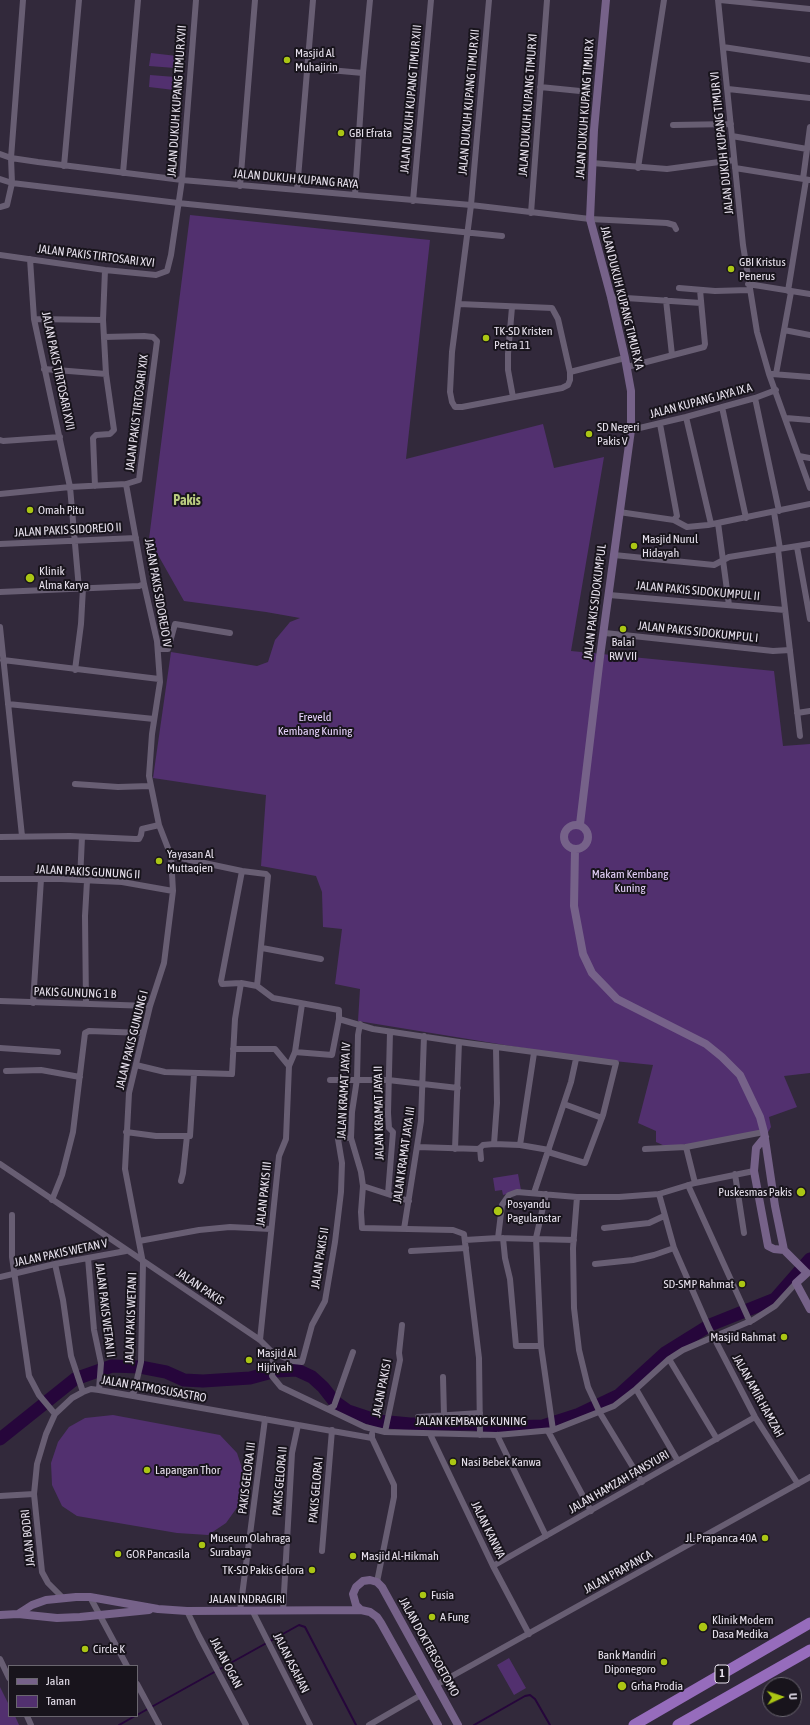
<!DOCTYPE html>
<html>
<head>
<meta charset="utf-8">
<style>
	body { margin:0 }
	#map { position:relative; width:810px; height:1725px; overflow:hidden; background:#32293b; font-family:"Asap Condensed",sans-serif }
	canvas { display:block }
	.legend { position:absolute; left:8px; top:1665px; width:130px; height:52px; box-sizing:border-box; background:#18141c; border:1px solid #6a666f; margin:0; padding:5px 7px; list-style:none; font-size:12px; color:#e6e0ec }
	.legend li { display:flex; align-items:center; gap:8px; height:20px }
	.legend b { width:20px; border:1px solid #6a666f }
	.north { position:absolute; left:762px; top:1677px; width:40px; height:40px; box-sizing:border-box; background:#18141c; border:1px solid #6a666f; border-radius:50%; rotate:87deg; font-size:11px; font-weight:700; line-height:16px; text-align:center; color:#e6e0ec }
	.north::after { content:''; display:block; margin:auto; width:14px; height:18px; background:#abc614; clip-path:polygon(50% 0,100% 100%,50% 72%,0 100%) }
</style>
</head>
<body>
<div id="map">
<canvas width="810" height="1725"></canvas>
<ul class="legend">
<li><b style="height:5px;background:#766289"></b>Jalan</li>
<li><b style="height:11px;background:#52306f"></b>Taman</li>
</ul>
<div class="north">U</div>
</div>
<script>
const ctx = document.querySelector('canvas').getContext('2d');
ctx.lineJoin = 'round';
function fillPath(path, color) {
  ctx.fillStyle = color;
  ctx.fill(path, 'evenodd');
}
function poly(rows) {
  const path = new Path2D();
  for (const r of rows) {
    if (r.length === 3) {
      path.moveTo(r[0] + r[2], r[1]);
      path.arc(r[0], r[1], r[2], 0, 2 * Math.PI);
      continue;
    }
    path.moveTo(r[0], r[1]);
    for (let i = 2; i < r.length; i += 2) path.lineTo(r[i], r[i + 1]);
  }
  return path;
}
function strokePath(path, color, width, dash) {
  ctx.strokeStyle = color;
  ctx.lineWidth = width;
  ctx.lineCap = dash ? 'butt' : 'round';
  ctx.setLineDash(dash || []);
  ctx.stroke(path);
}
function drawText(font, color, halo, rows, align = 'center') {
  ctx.font = font + ' "Asap Condensed",sans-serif';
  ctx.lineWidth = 4;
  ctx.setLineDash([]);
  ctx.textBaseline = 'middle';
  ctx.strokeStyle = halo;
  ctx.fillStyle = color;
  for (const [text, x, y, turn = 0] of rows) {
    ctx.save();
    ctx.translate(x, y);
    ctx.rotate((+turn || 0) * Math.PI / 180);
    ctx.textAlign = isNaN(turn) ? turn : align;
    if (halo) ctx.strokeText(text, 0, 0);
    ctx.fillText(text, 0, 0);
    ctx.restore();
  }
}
fillPath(poly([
	[151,53,177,56,175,68,149,66],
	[150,75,175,77,174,90,149,87],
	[190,215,430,240,406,459,543,424,554,468,604,457,571,651,774,671,783,746,810,744,810,1073,784,1076,797,1107,769,1117,771,1127,767,1134,667,1147,656,1142,656,1131,638,1123,653,1065,584,1058,358,1021,360,989,335,984,342,929,323,927,322,892,316,876,261,866,266,795,153,778,171,652,257,666,268,662,275,640,290,622,300,618,266,612,184,601,149,539],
	[518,1174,521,1190,503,1195,502,1190,495,1191,493,1178],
	[113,1415,220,1435,237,1453,245,1477,241,1502,226,1523,208,1535,177,1533,77,1516,62,1506,52,1485,51,1463,58,1442,69,1427,85,1418],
	[509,1658,526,1688,514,1695,497,1665],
	[0,1687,9,1705,9,1716,15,1716,19,1725,0,1725]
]), '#52306f');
strokePath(poly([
	[137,1715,299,1625,305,1627,356,1725],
	[119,1725,135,1716],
	[474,1725,525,1696,530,1695,535,1699,550,1725]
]), '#26063b', 2);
strokePath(poly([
	[0,1439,75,1379,112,1366,140,1367,166,1372,184,1380,203,1381,250,1378,276,1371,297,1370,312,1377,323,1387,334,1401,348,1411,378,1421,410,1424,473,1424,504,1427,543,1426,577,1415,619,1395,665,1353,710,1325,775,1299,810,1259]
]), '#26063b', 13);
strokePath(poly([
	[718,0,743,245,757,332,769,374,810,488],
	[720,0,810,9],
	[723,47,810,60],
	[307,68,363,73],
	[540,87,580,91],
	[728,89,810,98],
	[673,125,731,124],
	[732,136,807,149],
	[0,154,11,158,38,162,182,180,471,205,590,219,667,223,674,225,676,229],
	[592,163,667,169,734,160],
	[64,166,79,0],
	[638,168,664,0],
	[735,168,810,180],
	[123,173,138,0],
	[0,179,12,183,178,203,502,236],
	[803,179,810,127],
	[240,186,255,0],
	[297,190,313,0],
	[355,195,363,73,370,0],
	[413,201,431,0],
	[0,207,7,205,12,183,11,158,23,0],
	[531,213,547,0],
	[0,255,105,270,156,275,167,271,171,255,182,180,196,0],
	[30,259,34,319,70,487,79,589],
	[748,284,810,294],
	[679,288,715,291,749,290],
	[788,291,806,180],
	[611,297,701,303],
	[666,300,672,355],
	[459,304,552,308,558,319,570,372,570,380,568,385,562,388,462,407,455,407,452,402,450,392,452,352,471,205,489,0],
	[512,307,508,354,508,370,513,397],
	[34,319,103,320],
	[784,330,810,335],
	[627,367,704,347,705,344,700,290],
	[44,369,106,374],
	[570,372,625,358],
	[772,374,810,377],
	[776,374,791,292],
	[755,398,779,511],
	[722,407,746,518],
	[686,417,711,524],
	[786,418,810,420],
	[660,424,677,516,674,520],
	[631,430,686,417,755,398,776,390],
	[0,440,3,441,60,437],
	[799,456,810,458],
	[126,484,144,584,157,641,160,682,152,734,149,776,159,825,171,856,173,891,164,963,150,1006,129,1093,125,1169,143,1263,141,1362,134,1392,131,1395],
	[95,486,93,438,96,435,110,434,114,430,106,374,103,320,105,270],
	[0,494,70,487,126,484,139,480,157,341,153,337,144,336,104,337],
	[619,512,674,520,687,527,708,525,810,504],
	[774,512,780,549],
	[718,523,729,605],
	[0,544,136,538],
	[797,547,810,619],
	[778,549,800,736],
	[614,555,714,565,729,557,810,544],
	[0,592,139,586,144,584],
	[609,595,785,610],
	[0,627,22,836],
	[605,633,773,651,790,650],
	[158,649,168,649,175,624,230,633],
	[3,660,159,679],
	[75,670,81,624,83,588],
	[8,704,154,719],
	[797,713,810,711],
	[75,784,118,787,150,786],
	[0,837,70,836,135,839,139,839,141,835,142,829,159,825],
	[171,856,242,871,266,874,268,876,257,986],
	[242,871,221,981,222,984,241,983,257,986,273,998,339,1010,339,1019,373,1029,459,1042,616,1063,603,1115,585,1163,548,1152],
	[0,879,61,879,122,882,173,891],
	[80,880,82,837],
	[262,948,321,959],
	[0,1001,150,1006],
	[33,1003,41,879],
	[86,1004,85,916,87,881],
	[360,1024,358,1035,357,1079,352,1112,351,1138,361,1172,363,1186,361,1212,362,1228,453,1230,464,1234,479,1358,480,1435],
	[0,1048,58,1052],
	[233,1049,275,1049,289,1066],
	[295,1052,332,1055,339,1019],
	[136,1065,165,1072,232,1074,235,1019,241,983],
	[6,1071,41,1070,80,1077],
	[330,1080,388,1080,458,1088],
	[564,1104,602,1118],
	[126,1132,156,1136,190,1136,194,1074],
	[494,1144,497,1103,496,1048],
	[520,1145,534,1053],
	[417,1147,479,1149,483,1145,494,1144,520,1145,549,1150],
	[686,1147,695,1183],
	[480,1148,481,1159],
	[455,1149,459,1042],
	[645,1149,686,1147,764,1132],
	[0,1164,260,1340,273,1353,272,1376,281,1387,365,1427,385,1432,497,1435,553,1430,614,1406,636,1389,669,1359,683,1350,753,1320,775,1306,796,1283],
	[735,1174,744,1233],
	[181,1181,183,1173,187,1136],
	[688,1185,750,1322],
	[363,1186,409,1201],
	[534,1193,571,1082,576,1059],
	[388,1194,393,1132,389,1128,388,1113,390,1032],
	[546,1194,536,1238,541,1346,553,1430],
	[659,1194,674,1248,709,1328,755,1417,798,1484],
	[577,1197,573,1248,574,1308,579,1350,588,1387,600,1413,642,1482],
	[52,1200,62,1175,73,1132,85,1033,89,1031,143,1033],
	[12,1215,12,1257,29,1376,39,1395,55,1414],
	[604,1228,649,1223,664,1216],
	[404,1229,421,1121,424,1036],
	[498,1238,502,1205,509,1195,517,1192,577,1197,619,1197,659,1194,695,1183,754,1171],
	[503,1238,505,1258,510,1279,516,1346,541,1346],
	[465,1240,498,1238,574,1240],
	[139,1241,199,1230,230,1227,271,1229],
	[411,1251,466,1248],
	[88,1258,94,1330,101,1363,99,1390],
	[55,1264,63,1300,71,1356,83,1392],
	[595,1264,633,1260,654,1255,674,1248],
	[0,1277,55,1264,126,1251],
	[260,1340,279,1156,286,1139,289,1066,295,1052,302,1004],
	[273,1353,293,1361,302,1362,312,1325,325,1301,335,1242,341,1192,342,1163,338,1139,339,1137,351,1138],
	[669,1359,717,1439],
	[443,1377,444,1415],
	[636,1389,678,1461],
	[328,1409,334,1406,353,1352],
	[418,1417,480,1413],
	[548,1431,591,1511],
	[385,1432,400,1360,399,1353,402,1325],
	[372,1434,372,1438,394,1485,394,1497,377,1582],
	[430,1434,493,1566,529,1634],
	[497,1435,546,1536],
	[0,1496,34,1494],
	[322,1551,332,1430],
	[493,1566,755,1417],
	[62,1597,48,1583,42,1572,34,1494,37,1464,46,1434,55,1414,72,1398,83,1392,91,1389,99,1390,372,1438],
	[90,1597,127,1666],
	[187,1611,199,1636,246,1725],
	[240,1611,265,1419],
	[283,1611,292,1453,298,1425],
	[253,1612,310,1725],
	[0,1659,9,1678],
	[137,1684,159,1725],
	[436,1685,810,1477],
	[27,1716,31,1725],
	[369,1725,421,1695]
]), '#685e73', 6);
strokePath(poly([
	[580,824,600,657,631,430,631,391,625,358,611,297,590,219,594,130,606,0],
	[576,837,12],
	[575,849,574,906,583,954,592,973,617,999,706,1044,722,1057,740,1075,760,1117,764,1132,775,1206,784,1250,807,1273,796,1283,810,1309],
	[765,1137,756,1148,754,1171,768,1246,774,1249,784,1250],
	[18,1614,32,1605,46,1600,76,1597,90,1597,158,1609,187,1611,361,1610],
	[0,1615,18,1614,57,1618,80,1617,149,1610],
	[438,1725,381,1623,377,1617,370,1612,361,1610,356,1605,353,1594,356,1587,363,1581,370,1580,377,1582,382,1587,458,1725]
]), '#766289', 8);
strokePath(poly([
	[634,1725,810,1623],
	[678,1725,810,1650]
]), '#966cbc', 11);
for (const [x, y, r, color] of [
	[287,60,4,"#abc614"],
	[341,133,4,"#abc614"],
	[731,269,4,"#abc614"],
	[486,338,4,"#abc614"],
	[589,434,4,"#abc614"],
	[30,510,4,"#abc614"],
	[634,546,4,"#abc614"],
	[30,578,5,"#abc614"],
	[623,629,4,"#abc614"],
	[159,861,4,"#abc614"],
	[801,1192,5,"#abc614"],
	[498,1211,5,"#abc614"],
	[742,1284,4,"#abc614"],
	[784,1337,4,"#abc614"],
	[249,1360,4,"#abc614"],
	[453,1462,4,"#abc614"],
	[147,1470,4,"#abc614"],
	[765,1538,4,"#abc614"],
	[202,1545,4,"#abc614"],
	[118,1554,4,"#abc614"],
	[353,1556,4,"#abc614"],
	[312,1570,4,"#abc614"],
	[423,1595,4,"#abc614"],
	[432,1617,4,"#abc614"],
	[703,1627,5,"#abc614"],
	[85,1649,4,"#abc614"],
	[664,1662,4,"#abc614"],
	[622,1686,5,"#abc614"]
]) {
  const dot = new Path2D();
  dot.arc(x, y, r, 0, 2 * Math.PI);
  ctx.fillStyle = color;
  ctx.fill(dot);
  strokePath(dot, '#18141c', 1.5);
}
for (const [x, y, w] of [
	[722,1674,14]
]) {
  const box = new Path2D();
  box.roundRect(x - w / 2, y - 9, w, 18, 3);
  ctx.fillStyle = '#18141c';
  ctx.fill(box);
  strokePath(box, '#e6e0ec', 1);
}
drawText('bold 11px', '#e6e0ec', null, [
	["1",722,1674]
]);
drawText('12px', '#e6e0ec', '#18141c', [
	["Masjid Al",295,53],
	["Muhajirin",295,67],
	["GBI Efrata",349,133],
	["GBI Kristus",739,262],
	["Penerus",739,276],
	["TK-SD Kristen",494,331],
	["Petra 11",494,345],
	["SD Negeri",597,427],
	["Pakis V",597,441],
	["Omah Pitu",38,510],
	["Masjid Nurul",642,539],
	["Hidayah",642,553],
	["Klinik",39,571],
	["Alma Karya",39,585],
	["Balai",623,642,"center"],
	["RW VII",623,656,"center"],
	["Yayasan Al",167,854],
	["Muttaqien",167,868],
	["Puskesmas Pakis",792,1192,"right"],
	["Posyandu",507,1204],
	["Pagulanstar",507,1218],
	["SD-SMP Rahmat",734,1284,"right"],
	["Masjid Rahmat",776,1337,"right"],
	["Masjid Al",257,1353],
	["Hijriyah",257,1367],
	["Nasi Bebek Kanwa",461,1462],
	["Lapangan Thor",155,1470],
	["Museum Olahraga",210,1538],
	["Surabaya",210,1552],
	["Jl. Prapanca 40A",757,1538,"right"],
	["GOR Pancasila",126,1554],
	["Masjid Al-Hikmah",361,1556],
	["TK-SD Pakis Gelora",304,1570,"right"],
	["Fusia",431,1595],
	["A Fung",440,1617],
	["Klinik Modern",712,1620],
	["Dasa Medika",712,1634],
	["Circle K",93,1649],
	["Bank Mandiri",656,1655,"right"],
	["Diponegoro",656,1669,"right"],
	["Grha Prodia",631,1686]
], 'left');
drawText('12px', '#e6e0ec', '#18141c', [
	["JALAN DUKUH KUPANG TIMUR XIII",411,99,-85],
	["JALAN DUKUH KUPANG TIMUR XVII",177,101,-86],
	["JALAN DUKUH KUPANG TIMUR XII",469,102,-85],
	["JALAN DUKUH KUPANG TIMUR XI",528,105,-86],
	["JALAN DUKUH KUPANG TIMUR X",585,109,-86],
	["JALAN DUKUH KUPANG TIMUR VI",722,143,-96],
	["JALAN DUKUH KUPANG RAYA",296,179,5],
	["JALAN PAKIS TIRTOSARI XVI",96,256,7],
	["JALAN DUKUH KUPANG TIMUR X A",622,298,76],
	["JALAN PAKIS TIRTOSARI XVII",58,371,78],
	["JALAN KUPANG JAYA IX A",701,401,-15],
	["JALAN PAKIS TIRTOSARI XIX",137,413,-83],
	["JALAN PAKIS SIDOREJO II",68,530,-3],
	["JALAN PAKIS SIDOKUMPUL II",698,591,5],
	["JALAN PAKIS SIDOREJO IV",158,593,80],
	["JALAN PAKIS SIDOKUMPUL",595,602,-83],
	["JALAN PAKIS SIDOKUMPUL I",698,632,6],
	["JALAN PAKIS GUNUNG II",88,872,3],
	["PAKIS GUNUNG 1 B",75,993,2],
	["JALAN PAKIS GUNUNG I",132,1040,-76],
	["JALAN KRAMAT JAYA IV",344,1091,-87],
	["JALAN KRAMAT JAYA II",379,1113,-91],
	["JALAN KRAMAT JAYA III",404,1155,-82],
	["JALAN PAKIS III",264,1194,-84],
	["JALAN PAKIS WETAN V",61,1253,-12],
	["JALAN PAKIS II",320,1258,-81],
	["JALAN PAKIS",200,1287,34],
	["JALAN PAKIS WETAN II",105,1310,83],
	["JALAN PAKIS WETAN I",131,1318,-88],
	["JALAN PAKIS I",382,1388,-79],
	["JALAN PATMOSUSASTRO",154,1389,10],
	["JALAN AMIR HAMZAH",758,1396,61],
	["JALAN KEMBANG KUNING",471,1421],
	["PAKIS GELORA III",247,1478,-83],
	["PAKIS GELORA II",280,1481,-85],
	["JALAN HAMZAH FANSYURI",619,1482,-30],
	["PAKIS GELORA I",316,1490,-85],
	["JALAN KANWA",488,1530,64],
	["JALAN BODRI",28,1538,-96],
	["JALAN PRAPANCA",618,1572,-29],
	["JALAN INDRAGIRI",247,1599],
	["JALAN DOKTER SOETOMO",429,1647,61],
	["JALAN OGAN",226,1663,62],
	["JALAN ASAHAN",291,1663,63]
]);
drawText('12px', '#e6d2fb', '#18141c', [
	["Ereveld",315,717],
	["Kembang Kuning",315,731],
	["Makam Kembang",630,874],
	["Kuning",630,888]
]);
drawText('bold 14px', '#bacb80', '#18141c', [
	["Pakis",187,501]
]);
</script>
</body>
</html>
